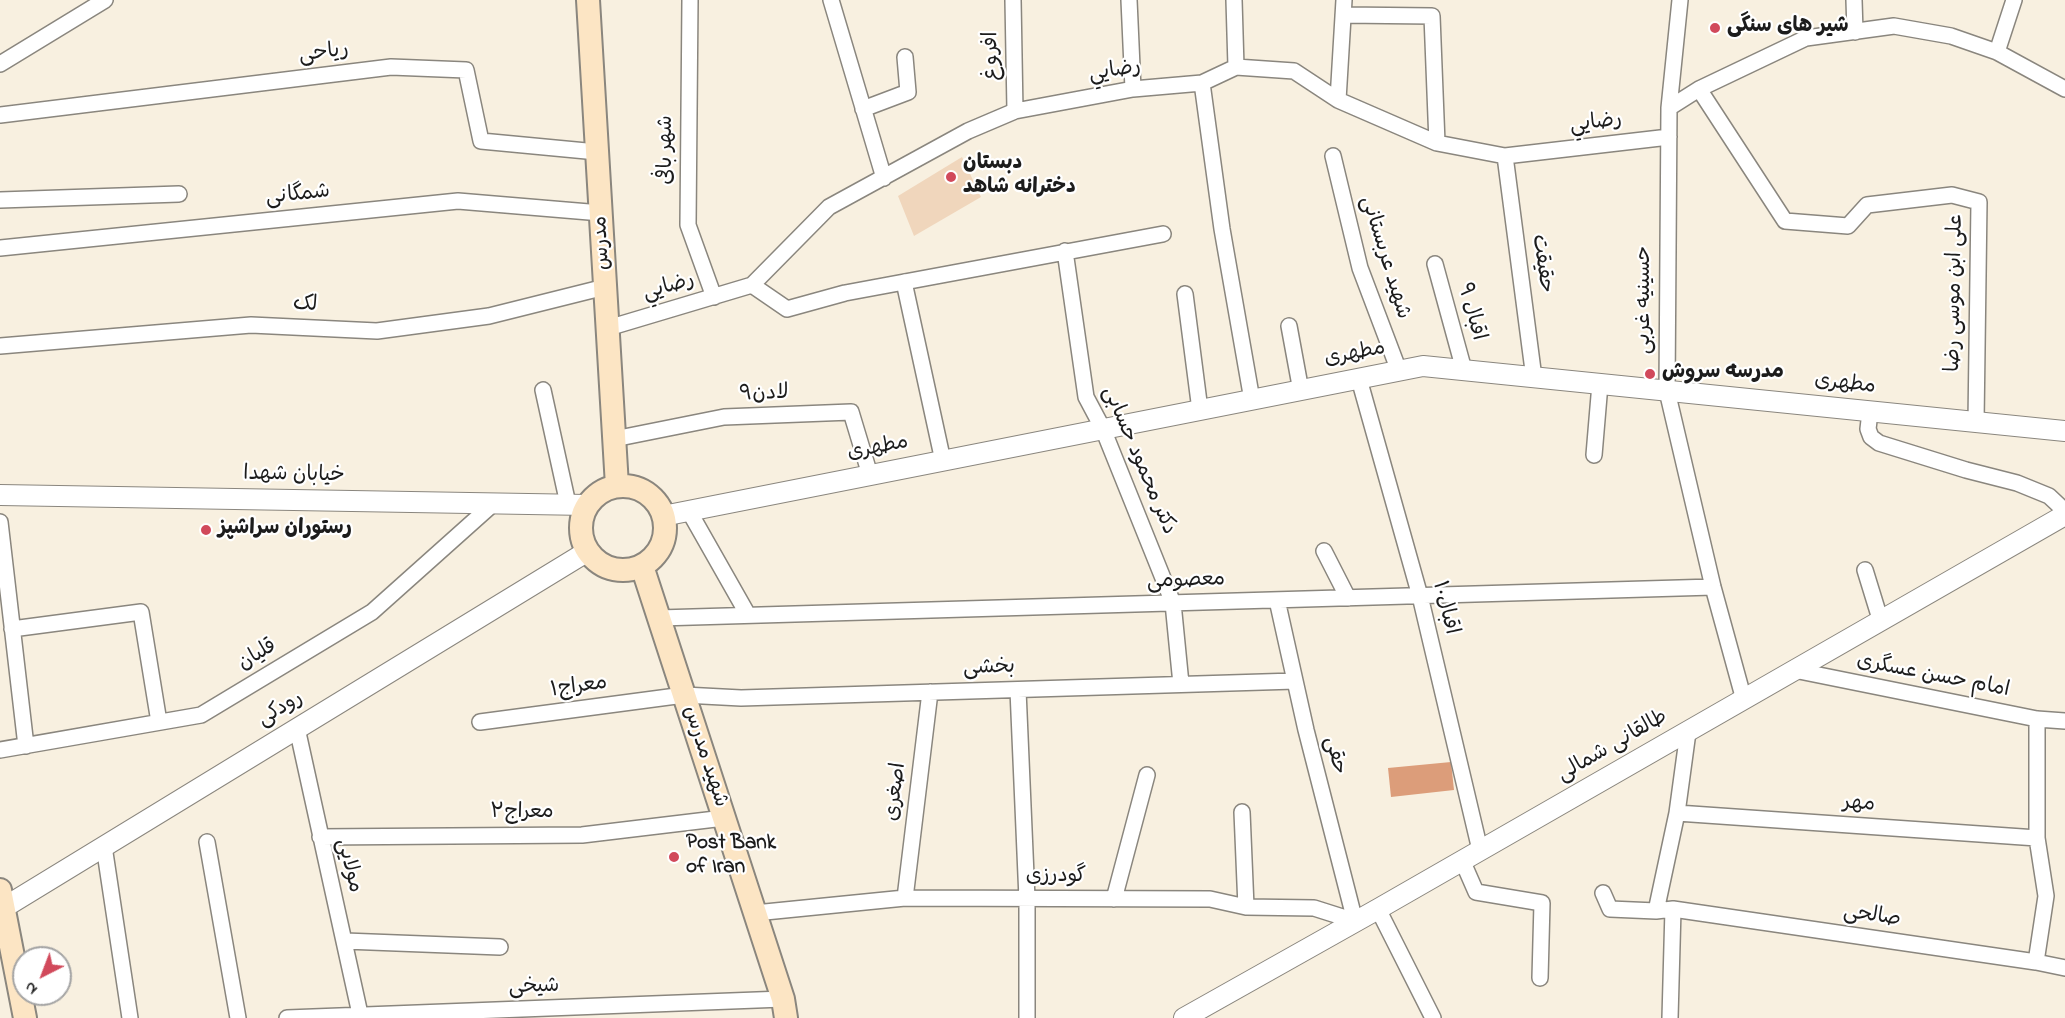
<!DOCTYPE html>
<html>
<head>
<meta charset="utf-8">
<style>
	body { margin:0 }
	#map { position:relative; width:2065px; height:1018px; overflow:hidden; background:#f8f0e0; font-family:"Indie Flower",sans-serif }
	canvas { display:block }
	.north { position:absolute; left:12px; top:946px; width:60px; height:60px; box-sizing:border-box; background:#fff; border:2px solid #a4a4a4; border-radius:50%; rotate:222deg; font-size:16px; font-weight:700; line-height:24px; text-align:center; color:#1c1c1c }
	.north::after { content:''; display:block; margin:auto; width:21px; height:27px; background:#d1495b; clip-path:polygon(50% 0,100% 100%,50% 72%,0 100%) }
</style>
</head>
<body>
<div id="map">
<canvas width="2065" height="1018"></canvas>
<div class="north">N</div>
</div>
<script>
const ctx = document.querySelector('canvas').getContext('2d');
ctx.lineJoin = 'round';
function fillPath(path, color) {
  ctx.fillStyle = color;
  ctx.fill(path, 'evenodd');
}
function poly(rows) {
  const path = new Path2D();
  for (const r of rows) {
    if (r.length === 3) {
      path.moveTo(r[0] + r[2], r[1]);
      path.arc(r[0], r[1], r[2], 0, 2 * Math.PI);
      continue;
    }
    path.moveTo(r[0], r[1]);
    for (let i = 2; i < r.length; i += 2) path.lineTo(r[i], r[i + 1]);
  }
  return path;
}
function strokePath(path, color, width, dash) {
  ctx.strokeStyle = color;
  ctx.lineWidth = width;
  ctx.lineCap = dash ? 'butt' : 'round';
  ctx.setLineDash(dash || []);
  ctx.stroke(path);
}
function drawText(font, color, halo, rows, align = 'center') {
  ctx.font = font + ' "Indie Flower","Playpen Sans Arabic",sans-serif';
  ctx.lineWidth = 4.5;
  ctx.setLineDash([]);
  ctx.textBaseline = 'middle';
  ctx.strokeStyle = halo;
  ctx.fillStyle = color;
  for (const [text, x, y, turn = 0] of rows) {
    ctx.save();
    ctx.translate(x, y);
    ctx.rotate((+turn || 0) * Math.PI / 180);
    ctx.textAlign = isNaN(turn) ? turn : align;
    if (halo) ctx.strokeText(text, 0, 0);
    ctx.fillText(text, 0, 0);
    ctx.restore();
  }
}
fillPath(poly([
	[962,157,981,197,914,236,898,196]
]), '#f0d6bc');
fillPath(poly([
	[1451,762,1454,790,1391,797,1388,768]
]), '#dc9d7a');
const minor = poly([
	[690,0,688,225,714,297],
	[831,0,884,178],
	[1013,0,1015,111],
	[1129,0,1133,89],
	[1234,0,1236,67],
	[1680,0,1669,108,1667,391,1713,587,1744,700],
	[1854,0,1855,32],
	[1343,15,1432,16,1437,143],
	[1997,52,2014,0],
	[0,64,105,0],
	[1202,83,1222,229,1252,400],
	[1699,89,1785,221,1848,226,1867,205,1952,195,1979,202,1976,422],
	[1338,100,1344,0],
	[1669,108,1699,89,1806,38,1894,26,1951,36,1997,52,2065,89],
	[863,109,908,92,905,57],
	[0,115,391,67,466,70,481,141,597,152],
	[1333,156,1360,268,1399,371],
	[1505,156,1534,378],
	[0,200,179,194],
	[0,248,458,201,601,213],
	[1065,251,1086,397,1103,429,1173,603,1181,684],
	[1435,264,1464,370],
	[904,282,943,461],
	[752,285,787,309,845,293,1163,234],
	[1185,294,1200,410],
	[1289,326,1301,391],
	[608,328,752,285,829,207,968,131,1015,111,1133,89,1202,83,1236,67,1294,71,1338,100,1437,143,1505,156,1669,137],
	[0,346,251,325,377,331,489,316,605,287],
	[1359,379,1420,596,1480,850],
	[543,390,568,504],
	[1870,412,1868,429,1871,437,1879,443,1966,470,2017,483,2049,496,2065,511],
	[614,439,724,417,851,412,870,475],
	[1594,455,1600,384],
	[689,511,748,615],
	[0,522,26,746],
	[1324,551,1348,598],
	[1865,570,1881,622],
	[1277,600,1306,730,1355,921],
	[659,618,1713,587],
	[12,629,141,612,159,722],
	[1794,670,2037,719,2065,721],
	[1018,690,1027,899,1027,1018],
	[480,722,684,695,741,698,1295,681],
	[297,728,360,1014],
	[0,750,201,715,372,612,494,503],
	[1242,812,1246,907],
	[1677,813,2037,838],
	[320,837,582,835,724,818],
	[207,842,238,1018],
	[104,846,130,1018],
	[1462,860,1476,892,1542,903,1540,978],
	[1603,893,1610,909,1656,911,1673,909,1670,1018],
	[905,898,930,692],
	[1114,899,1147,775],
	[1378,909,1433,1018],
	[1673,909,2036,962,2065,968],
	[1656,911,1677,813,1688,732],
	[755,913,905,898,1210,899,1246,907,1314,908,1355,921],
	[345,941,500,947],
	[2036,962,2046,896,2037,838,2037,719],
	[287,1018,783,999]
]);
const tertiary = poly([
	[0,495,587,505],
	[663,516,1423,366,2065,431],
	[0,910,588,551],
	[1184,1018,1378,909,2065,515]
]);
const secondary = poly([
	[588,0,617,486],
	[623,528,42],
	[642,566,783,999,786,1018],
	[0,890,25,1018]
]);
strokePath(minor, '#8a867e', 18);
strokePath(tertiary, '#8a867e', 22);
strokePath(secondary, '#8a867e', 26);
strokePath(minor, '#fff', 15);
strokePath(tertiary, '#fff', 20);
strokePath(secondary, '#fce5c4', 22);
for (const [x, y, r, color] of [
	[1715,28,6,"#d1495b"],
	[951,177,6,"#d1495b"],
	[1650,374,6,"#d1495b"],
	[206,530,6,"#d1495b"],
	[674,857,6,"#d1495b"]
]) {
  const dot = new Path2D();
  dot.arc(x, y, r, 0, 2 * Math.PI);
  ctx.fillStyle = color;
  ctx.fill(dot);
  strokePath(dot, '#fff', 2);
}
drawText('bold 21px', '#1c1c1c', '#fff', [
	["شیر های سنگی",1727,28],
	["دبستان",963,165],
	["دخترانه شاهد",963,189],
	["مدرسه سروش",1662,374],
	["رستوران سراشپز",218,530],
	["Post Bank",686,845],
	["of Iran",686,869]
], 'left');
drawText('21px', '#1c1c1c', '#fff', [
	["ریاحی",324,54,-7],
	["افروغ",993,56,-91],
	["رضایي",1115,72,-9],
	["رضایي",1596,124,-7],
	["شهر بافی",668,150,-90],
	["شمگانی",298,196,-6],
	["مدرس",603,243,-93],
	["شهید عربستانی",1384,258,73],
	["حقیقت",1541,264,82],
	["رضایي",669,288,-16],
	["علی ابن موسی رضا",1956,293,-89],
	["حسینیه غربی",1646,300,-90],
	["لک",305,306,3],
	["اقبال ۹",1470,312,75],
	["مطهری",1355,355,-11],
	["مطهری",1845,385,6],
	["لادن۹",764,395,-2],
	["مطهری",878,449,-11],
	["دکتر محمود حسابی",1138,461,67],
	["خیابان شهدا",294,476,1],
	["معصومی",1186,582,-2],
	["اقبال۱۰",1444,608,76],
	["قلیان",258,656,-31],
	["بخشی",989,669,-2],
	["امام حسن عسگری",1933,677,11],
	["معراج۱",579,688,-8],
	["رودکی",281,710,-31],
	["طالقانی شمالی",1613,747,-30],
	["حقی",1334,756,76],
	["شهید مدرس",704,757,72],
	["اصغری",897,792,-83],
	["مهر",1859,805,4],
	["معراج۲",522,814],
	["مولایی",348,866,76],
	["گودرزی",1056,878],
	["صالحی",1872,917,8],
	["شیخی",534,988,-2]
]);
</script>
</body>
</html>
